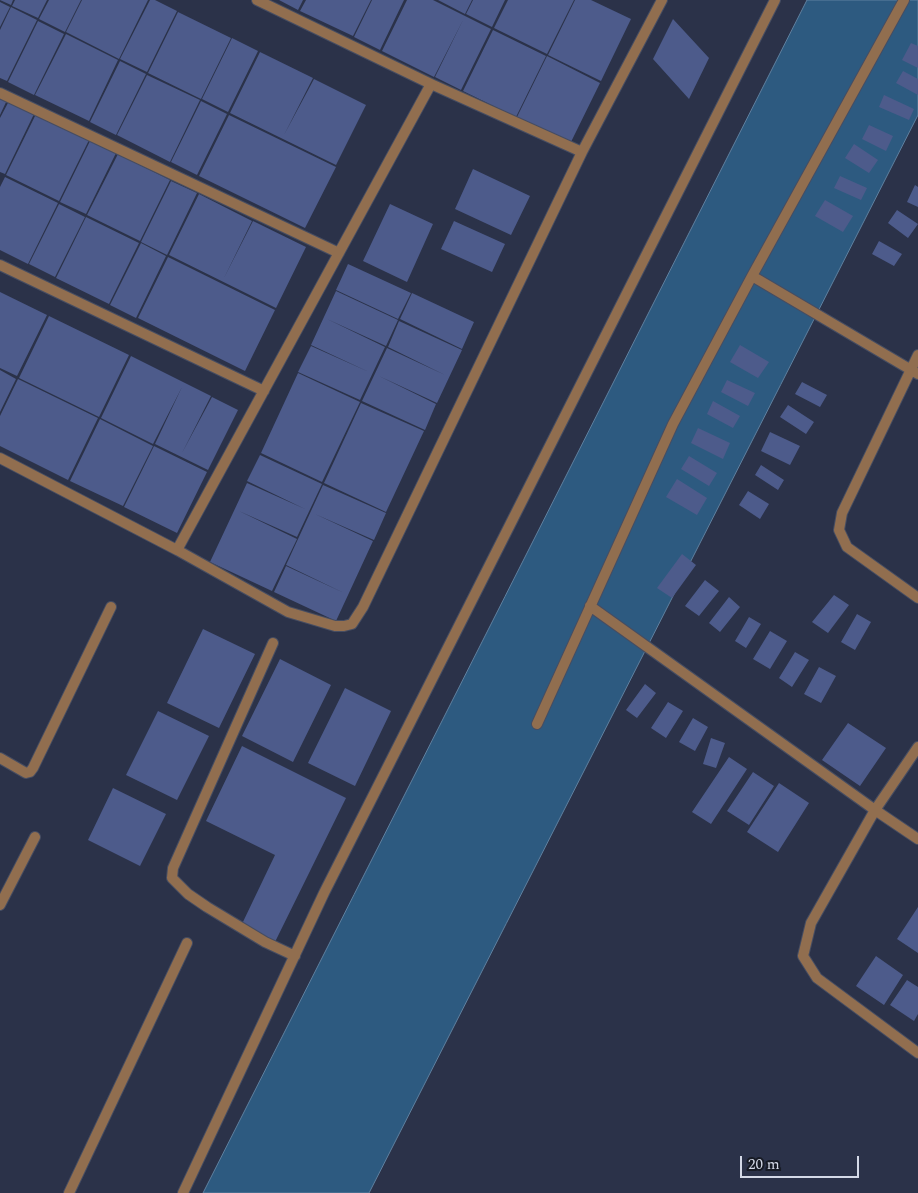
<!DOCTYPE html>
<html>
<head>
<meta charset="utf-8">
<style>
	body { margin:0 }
	#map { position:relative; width:918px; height:1193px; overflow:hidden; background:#2b3249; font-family:Spectral,serif }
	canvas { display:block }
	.scale { position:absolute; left:740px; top:1156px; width:119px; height:22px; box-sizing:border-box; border:2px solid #d4d9e7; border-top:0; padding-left:6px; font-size:15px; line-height:18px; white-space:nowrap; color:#d4d9e7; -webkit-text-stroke:4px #171b25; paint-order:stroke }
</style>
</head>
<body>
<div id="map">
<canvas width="918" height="1193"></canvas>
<div class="scale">20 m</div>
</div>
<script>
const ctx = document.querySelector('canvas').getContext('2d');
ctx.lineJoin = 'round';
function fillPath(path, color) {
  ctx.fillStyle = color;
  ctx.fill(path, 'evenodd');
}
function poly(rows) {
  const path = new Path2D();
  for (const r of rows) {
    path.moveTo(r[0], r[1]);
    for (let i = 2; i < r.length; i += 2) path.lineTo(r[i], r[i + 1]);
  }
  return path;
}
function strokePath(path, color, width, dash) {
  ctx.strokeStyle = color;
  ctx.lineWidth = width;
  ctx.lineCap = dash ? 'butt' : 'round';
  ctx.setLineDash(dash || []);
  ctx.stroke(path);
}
const water = poly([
	[807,0,918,0,918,115,369,1193,203,1193,807,0]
]);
fillPath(water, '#2d5a80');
strokePath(water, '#5f809f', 1);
fillPath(poly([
	[0,0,13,0,11,5],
	[15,0,47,0,38,18,12,6],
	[49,0,81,0,65,32,39,19],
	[82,0,148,0,119,59,66,32],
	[150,0,155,0,177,11,147,72,120,59],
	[279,0,303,0,298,10],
	[306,0,371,0,353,36,300,11],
	[372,0,404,0,380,50,354,37],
	[407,0,433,0,491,29,461,90,435,77,463,20,434,77,382,51],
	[438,0,472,0,465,14],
	[473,0,505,0,492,27,466,14],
	[508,0,574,0,547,54,494,28],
	[575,0,591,0,631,19,601,81,548,55],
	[0,2,10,7,0,27],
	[11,7,37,20,7,81,0,78,0,30],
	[178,12,231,38,201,99,148,73],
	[673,19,709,58,689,99,653,59],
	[38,21,64,34,34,95,8,82],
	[493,30,546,56,516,117,463,91],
	[66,34,118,60,89,121,35,95],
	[232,38,258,51,228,112,202,99],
	[911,43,918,46,918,68,902,60],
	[260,52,313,78,284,135,314,79,366,105,336,165,230,113],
	[547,56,600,83,570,144,517,117],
	[120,61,146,74,116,135,90,122],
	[903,71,918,79,918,95,896,83],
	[147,75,200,100,170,162,117,135],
	[884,95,914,109,909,120,879,107],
	[0,96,7,100,0,115],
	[9,101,34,114,5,174,0,172,0,118],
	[201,101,227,114,197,175,171,162],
	[36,114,89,140,59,201,6,175],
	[229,115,336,167,305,228,199,176],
	[869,125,893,136,886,151,862,139],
	[90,141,116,153,86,214,60,202],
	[854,144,878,160,869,173,845,158],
	[118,154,170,180,140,241,87,215],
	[473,169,530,196,511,235,455,209],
	[840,176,867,188,861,200,834,188],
	[5,177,58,203,28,264,0,250,0,187],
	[171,181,197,193,167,255,141,242],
	[915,185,918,187,918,207,907,202],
	[199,194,252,221,224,278,253,221,306,247,276,308,169,255],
	[825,200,853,216,843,232,815,216],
	[59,204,85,217,55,277,29,264],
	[390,204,433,224,407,282,363,261],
	[897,210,918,224,908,238,888,223],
	[86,217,139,243,109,304,56,278],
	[454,221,505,244,492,272,441,249],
	[879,241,902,254,894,266,872,254],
	[141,243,166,256,136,318,110,305],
	[168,257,275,310,245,371,138,318],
	[348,264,411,293,398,319,336,290],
	[336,291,398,320,386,346,327,319,385,347,360,400,298,372,311,346,369,372,311,345],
	[0,292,47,315,17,376,0,368],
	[412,293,474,322,462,349,400,319],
	[49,316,129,355,99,417,19,378],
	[399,321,462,350,437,403,379,376,436,404,425,430,362,401,387,348,445,375,388,347],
	[740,345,769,362,758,378,730,362],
	[131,356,211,396,182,453,212,397,238,410,208,470,155,444,182,387,153,444,101,418],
	[0,370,16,379,0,412],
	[298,373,360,402,322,482,261,453],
	[18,379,98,418,68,480,0,446,0,416],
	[727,380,755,393,748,406,721,392],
	[802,382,827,395,820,407,795,394],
	[713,401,740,416,733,428,707,414],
	[361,403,424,431,386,512,324,483],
	[788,405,814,422,806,434,780,417],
	[100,419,153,446,123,506,70,481],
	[698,428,730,443,723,459,691,443],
	[770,432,800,446,790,465,761,451],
	[154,446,207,472,177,533,124,507],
	[260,455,322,484,297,537,239,511,297,539,272,591,210,562,247,483,305,509,247,481],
	[689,456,717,473,709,486,681,469],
	[761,465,784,480,778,490,755,475],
	[677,479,707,498,697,515,666,497],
	[323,485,386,513,374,540,315,514,373,541,336,621,274,592,286,566,344,593,286,565],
	[748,491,769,504,760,519,739,505],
	[682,554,696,565,672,598,657,588],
	[705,580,719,591,699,616,685,606],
	[834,595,849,605,828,633,812,622],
	[729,597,740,607,720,632,709,623],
	[857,614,871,622,855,650,841,642],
	[749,617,761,624,746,648,735,641],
	[203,629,255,654,219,728,167,703],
	[770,631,787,641,770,669,753,659],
	[795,652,809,660,792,687,779,678],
	[280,659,331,685,293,762,242,736],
	[819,667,836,676,821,703,804,694],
	[645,684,656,693,637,718,626,710],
	[345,688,391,711,355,786,308,763],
	[668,702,683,711,666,738,651,728],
	[158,711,209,736,177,800,126,775],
	[693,718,708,727,695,751,679,742],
	[848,723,886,748,860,786,822,760],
	[711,738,725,743,716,768,703,764],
	[242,746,346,798,274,944,241,926,275,855,206,821],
	[729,757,747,769,711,824,692,812],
	[753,772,774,786,749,825,727,811],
	[779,783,809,803,778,852,747,832],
	[113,788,166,814,140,866,88,840],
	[918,907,918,953,897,939],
	[876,956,903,975,884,1005,856,986],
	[907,980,918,987,918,1014,914,1021,890,1005]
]), '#4d5b8b');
const street = poly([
	[257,0,431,84,582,152],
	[0,93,339,253],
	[0,265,264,391],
	[752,276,918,374],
	[918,355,842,513,839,530,847,547,918,598],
	[0,458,177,550,288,612,335,626,344,626,352,624,363,607,582,152,662,0],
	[177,550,431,84],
	[590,606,875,810,918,839],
	[273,643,173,868,172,878,188,894,207,907,265,942,295,956],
	[537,724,673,424,752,276,904,0],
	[918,747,875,810,811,923,803,956,817,978,918,1053],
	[0,758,26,773,30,772,33,768,111,607],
	[0,905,35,837],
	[69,1193,187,943],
	[183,1193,324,893,775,0]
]);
strokePath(street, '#464d62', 12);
strokePath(street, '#916e4f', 10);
</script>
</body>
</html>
